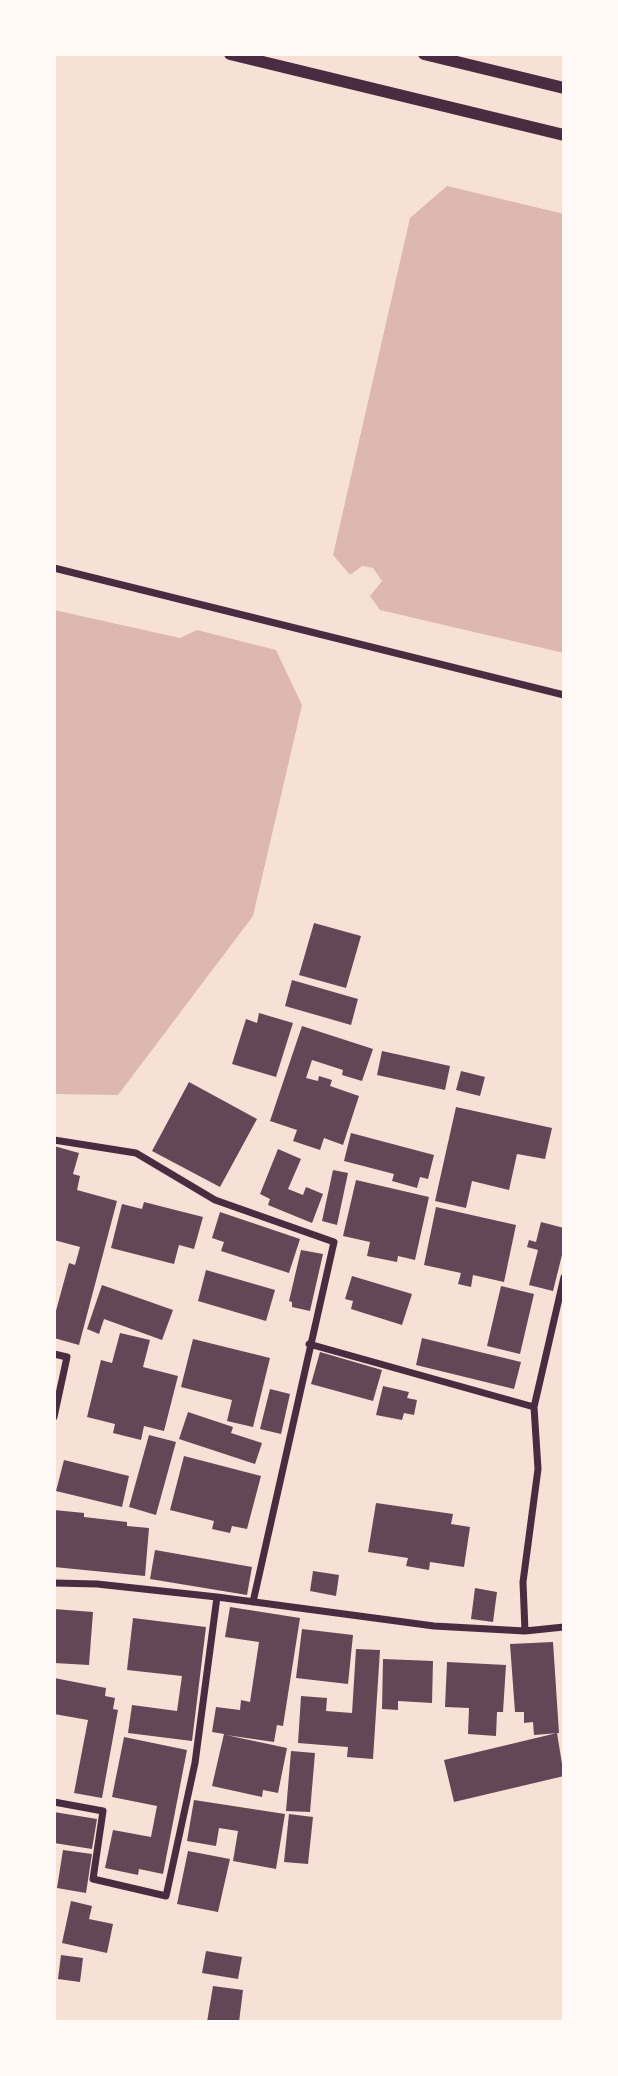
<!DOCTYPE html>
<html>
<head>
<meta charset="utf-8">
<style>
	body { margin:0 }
	#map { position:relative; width:618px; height:2076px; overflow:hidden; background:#f7e1d7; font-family:Signika,sans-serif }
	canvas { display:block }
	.frame { position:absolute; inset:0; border:56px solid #fffaf5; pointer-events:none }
</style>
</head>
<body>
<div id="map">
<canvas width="618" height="2076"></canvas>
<div class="frame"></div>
</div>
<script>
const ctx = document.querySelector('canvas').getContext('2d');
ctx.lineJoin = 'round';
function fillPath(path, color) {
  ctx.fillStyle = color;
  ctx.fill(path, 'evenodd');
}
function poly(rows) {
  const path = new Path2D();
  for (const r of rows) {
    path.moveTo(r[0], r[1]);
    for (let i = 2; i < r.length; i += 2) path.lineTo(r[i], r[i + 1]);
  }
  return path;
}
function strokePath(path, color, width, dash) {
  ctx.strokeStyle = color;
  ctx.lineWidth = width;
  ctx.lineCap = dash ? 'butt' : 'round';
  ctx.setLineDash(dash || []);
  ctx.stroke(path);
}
fillPath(poly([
	[447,186,564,214,564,653,380,610,370,596,382,581,373,568,362,566,350,575,333,555,410,218],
	[54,610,180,638,197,630,276,650,302,705,253,916,118,1095,54,1094]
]), '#dcb8b0');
fillPath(poly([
	[314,923,361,936,346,988,299,975],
	[292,980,358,999,351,1025,285,1006],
	[259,1013,293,1023,276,1077,232,1064,246,1019,257,1023],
	[302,1026,373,1049,362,1081,342,1075,343,1070,312,1060,306,1078,318,1081,319,1076,332,1080,330,1086,359,1096,343,1145,324,1138,320,1150,293,1141,297,1130,270,1121],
	[382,1051,450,1066,445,1090,377,1075],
	[461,1071,485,1077,480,1096,456,1090],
	[189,1082,257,1119,220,1187,152,1151],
	[456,1107,552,1128,545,1159,517,1154,509,1190,472,1181,466,1208,435,1201],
	[351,1133,434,1155,428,1179,420,1177,417,1188,392,1181,394,1174,344,1161],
	[54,1146,79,1153,73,1174,80,1176,77,1190,117,1201,79,1345,54,1338,54,1318,69,1263,75,1265,80,1247,54,1240],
	[278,1149,301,1159,288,1189,303,1195,306,1187,323,1194,312,1223,268,1205,270,1199,260,1194],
	[333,1170,348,1173,337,1225,322,1221],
	[356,1180,429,1197,415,1260,398,1256,397,1262,367,1256,370,1242,343,1236],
	[144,1202,203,1217,194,1249,179,1245,174,1264,111,1248,122,1204,142,1209],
	[436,1207,516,1225,504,1282,473,1275,471,1287,458,1284,461,1273,424,1265],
	[220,1212,300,1239,289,1273,221,1251,224,1242,212,1238],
	[541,1222,564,1228,564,1247,553,1291,529,1285,538,1250,527,1247,529,1240,536,1242],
	[301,1250,323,1254,310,1311,292,1307,292,1302,289,1301],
	[206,1270,275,1290,266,1321,198,1301],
	[352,1276,412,1294,402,1325,351,1309,353,1301,345,1299],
	[102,1285,173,1310,162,1340,104,1319,99,1334,87,1329],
	[501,1286,534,1294,520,1354,487,1346],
	[120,1333,150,1340,143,1367,178,1376,164,1431,144,1426,141,1440,113,1433,115,1424,87,1417,101,1360,112,1363],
	[422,1338,521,1362,514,1389,416,1365],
	[193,1339,270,1358,253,1427,227,1421,232,1400,181,1387],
	[320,1352,382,1370,373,1401,311,1384],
	[383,1386,409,1392,407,1398,417,1400,414,1415,404,1413,402,1420,376,1415],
	[270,1389,290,1394,281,1434,260,1429],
	[188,1412,233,1427,231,1433,262,1443,255,1464,179,1439],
	[149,1435,176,1442,156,1515,129,1507],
	[184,1456,261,1476,247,1529,232,1526,230,1533,212,1529,214,1521,170,1510],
	[64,1460,129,1476,122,1507,56,1491],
	[376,1503,453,1514,451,1524,470,1527,464,1567,430,1562,429,1570,406,1566,408,1558,368,1552],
	[54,1510,84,1513,84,1517,127,1522,127,1526,149,1528,145,1576,54,1567],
	[155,1550,252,1567,247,1595,150,1579],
	[313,1571,339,1575,336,1596,310,1591],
	[475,1588,497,1592,493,1622,471,1619],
	[230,1607,300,1618,283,1726,277,1725,274,1742,226,1735,287,1748,278,1793,263,1790,262,1797,212,1786,224,1734,212,1732,216,1707,240,1710,241,1700,250,1702,259,1642,225,1637],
	[54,1609,93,1612,89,1665,54,1663],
	[133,1618,206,1627,192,1741,128,1733,132,1705,177,1711,182,1676,127,1670],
	[302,1629,353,1635,348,1684,296,1678],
	[553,1642,559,1733,534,1735,533,1722,524,1723,524,1712,515,1712,510,1644],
	[356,1649,380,1650,373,1759,347,1757,348,1747,298,1743,301,1696,327,1698,326,1711,352,1713],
	[383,1659,433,1661,432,1703,398,1701,398,1710,382,1709],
	[447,1662,506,1665,503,1712,497,1712,496,1736,468,1734,469,1708,445,1707],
	[54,1678,106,1688,105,1696,115,1698,113,1709,118,1710,102,1798,74,1793,88,1720,54,1714],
	[557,1733,564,1776,454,1802,444,1760],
	[124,1737,187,1750,163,1874,139,1869,138,1875,105,1868,113,1830,151,1837,157,1806,112,1797],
	[291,1751,315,1753,310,1812,286,1811],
	[194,1800,285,1814,276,1869,233,1861,238,1831,219,1828,216,1846,187,1841],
	[54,1812,97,1819,92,1849,54,1843],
	[289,1814,313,1817,308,1864,284,1862],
	[63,1850,92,1854,86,1893,57,1888],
	[188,1851,230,1859,218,1912,177,1904],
	[71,1901,92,1906,89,1919,113,1924,107,1953,62,1943],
	[206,1951,242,1957,238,1979,202,1973],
	[61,1955,83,1958,80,1982,58,1979],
	[213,1986,243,1990,239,2022,207,2022]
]), '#644757');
strokePath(poly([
	[54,568,564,695],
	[54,1140,136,1153,215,1200,334,1242,253,1602],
	[309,1344,534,1407,538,1469,523,1582,525,1631],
	[54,1354,67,1357,54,1417],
	[534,1407,564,1277],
	[54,1583,97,1584,217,1597,434,1626,525,1631,564,1627],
	[54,1802,103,1811,93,1879,166,1896,195,1763,217,1597]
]), '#4a2c40', 7);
strokePath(poly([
	[230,54,564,135],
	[424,54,564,88]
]), '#4a2c40', 12);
</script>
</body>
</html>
